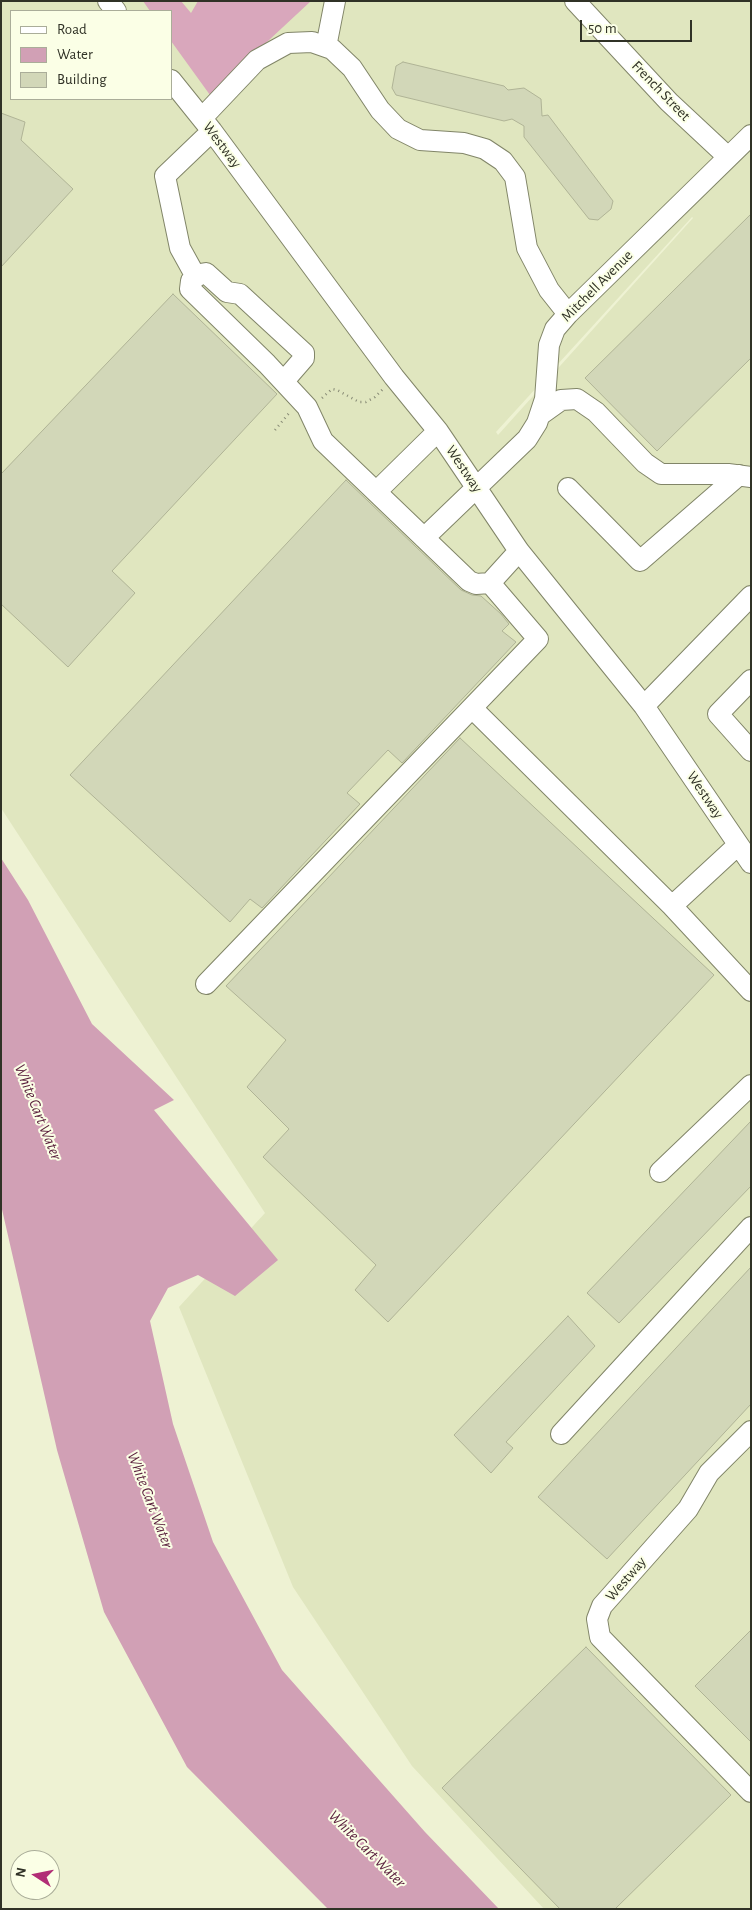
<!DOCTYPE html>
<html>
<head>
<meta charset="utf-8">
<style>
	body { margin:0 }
	#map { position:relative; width:752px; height:1910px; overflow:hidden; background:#eef2d3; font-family:"Alegreya Sans",sans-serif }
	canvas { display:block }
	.frame { position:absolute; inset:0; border:2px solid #303226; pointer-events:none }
	.legend { position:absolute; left:10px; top:10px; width:162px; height:90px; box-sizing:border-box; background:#fbffe6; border:1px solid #aaad99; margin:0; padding:6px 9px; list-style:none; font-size:15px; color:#303226 }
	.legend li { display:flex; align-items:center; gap:10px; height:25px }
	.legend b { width:25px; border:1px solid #aaad99 }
	.north { position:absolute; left:10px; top:1850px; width:50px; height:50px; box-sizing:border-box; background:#fbffe6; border:1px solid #aaad99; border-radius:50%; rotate:281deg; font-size:14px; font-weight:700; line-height:20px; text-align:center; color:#303226 }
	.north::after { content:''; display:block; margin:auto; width:18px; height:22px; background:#b12e76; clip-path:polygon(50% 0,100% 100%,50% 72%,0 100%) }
	.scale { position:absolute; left:580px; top:20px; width:112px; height:22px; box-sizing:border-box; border:2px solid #303226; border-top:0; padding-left:6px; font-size:15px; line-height:18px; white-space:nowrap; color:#303226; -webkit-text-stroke:4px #fbffe6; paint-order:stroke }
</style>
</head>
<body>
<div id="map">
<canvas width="752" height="1910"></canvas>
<div class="frame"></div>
<ul class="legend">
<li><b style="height:6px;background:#fff"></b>Road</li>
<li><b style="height:14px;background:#d1a0b5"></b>Water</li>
<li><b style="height:14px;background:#d2d7b8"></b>Building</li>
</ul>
<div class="north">N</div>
<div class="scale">50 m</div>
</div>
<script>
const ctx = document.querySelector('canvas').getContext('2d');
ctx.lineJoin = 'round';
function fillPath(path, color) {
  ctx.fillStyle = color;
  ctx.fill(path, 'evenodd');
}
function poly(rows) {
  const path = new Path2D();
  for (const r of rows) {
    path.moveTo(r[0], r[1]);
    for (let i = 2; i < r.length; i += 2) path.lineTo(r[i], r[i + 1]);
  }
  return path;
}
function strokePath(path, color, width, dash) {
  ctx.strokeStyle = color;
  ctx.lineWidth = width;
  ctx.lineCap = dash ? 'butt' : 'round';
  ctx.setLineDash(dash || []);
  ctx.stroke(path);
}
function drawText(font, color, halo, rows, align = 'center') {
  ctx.font = font + ' "Alegreya Sans",sans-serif';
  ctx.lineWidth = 4;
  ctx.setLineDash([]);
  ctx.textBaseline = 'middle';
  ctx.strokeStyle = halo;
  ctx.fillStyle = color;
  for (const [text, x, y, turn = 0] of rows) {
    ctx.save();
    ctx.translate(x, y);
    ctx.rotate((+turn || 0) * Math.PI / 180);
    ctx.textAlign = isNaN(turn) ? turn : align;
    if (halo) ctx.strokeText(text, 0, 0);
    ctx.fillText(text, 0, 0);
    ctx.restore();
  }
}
fillPath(poly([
	[1,1,751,1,751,1909,544,1909,412,1766,293,1587,179,1307,265,1213,1,808],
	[11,11,171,11,171,99,11,99],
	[692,217,693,218,498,435,496,432]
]), '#e0e6bf');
fillPath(poly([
	[143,1,181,1,191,13,198,1,311,1,210,95,171,41,171,11,150,11]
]), '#d9a7bc');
fillPath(poly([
	[1,858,28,900,92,1024,174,1100,154,1110,278,1260,235,1296,198,1275,168,1288,150,1321,173,1424,213,1542,282,1670,425,1832,499,1909,328,1909,187,1767,104,1612,57,1450,1,1205]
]), '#d1a0b5');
const building = poly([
	[403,62,504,86,508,90,524,88,541,99,542,116,548,115,613,201,611,209,598,220,589,219,524,137,524,126,512,119,504,121,396,95,392,88,396,66,403,62],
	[1,113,25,122,21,140,73,189,1,267,1,113],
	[751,214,751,358,657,451,585,378,751,214],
	[173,294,277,394,112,571,135,593,68,667,1,604,1,474,173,294],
	[346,480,461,590,472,595,481,596,501,614,509,624,502,631,516,642,402,763,388,750,347,793,360,804,262,908,250,899,230,922,70,775,346,480],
	[460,738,714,975,388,1322,355,1290,376,1265,263,1157,289,1129,247,1087,286,1040,226,986,460,738],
	[751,1121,751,1186,619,1323,587,1293,751,1121],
	[751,1267,751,1404,607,1559,538,1497,751,1267],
	[568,1316,595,1346,506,1442,513,1448,491,1473,454,1435,568,1316],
	[751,1630,751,1742,695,1686,751,1630],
	[586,1647,731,1795,615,1909,560,1909,442,1788,586,1647]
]);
fillPath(building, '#d2d7b8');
strokePath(building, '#b0b496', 1);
const minor = poly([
	[108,1,116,11],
	[575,1,669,102,728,157],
	[326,47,335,1],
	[171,80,212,131,394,377,438,431,519,551,644,706,751,863],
	[202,118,257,60,288,43,312,42,332,49,352,68,380,110,398,129,420,140,464,143,485,149,503,161,515,177,527,248,549,290,568,314],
	[196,277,180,248,165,176,212,131],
	[284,381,304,358,304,353,240,294,227,292,206,273,200,274,191,281,190,289,267,364,307,407,323,441,469,581,476,584,490,583],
	[540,415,561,400,577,399,596,412,645,463,661,474,728,474,751,477],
	[568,488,640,561,739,475],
	[376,492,438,431],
	[424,538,527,439,537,423,545,399,549,345,555,329,568,314,751,135],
	[751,680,718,714,751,751],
	[644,706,751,596],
	[472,708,672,906,751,991],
	[672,906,738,845],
	[206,984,538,639,490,583,519,551],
	[660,1172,751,1085],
	[751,1431,709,1473,688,1509,602,1606,597,1619,600,1637,751,1792],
	[561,1434,751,1227]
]);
strokePath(minor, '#818568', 22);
strokePath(poly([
	[322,398,332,389,337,390,359,402,366,402,375,397,383,389],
	[275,430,290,412]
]), '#868974', 2.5, [1, 4]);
strokePath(minor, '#fff', 20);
drawText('15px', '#303226', '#fbffe6', [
	["French Street",661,91,46],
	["Westway",222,145,53],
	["Mitchell Avenue",597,286,-45],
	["Westway",464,469,56],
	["Westway",705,795,56],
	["Westway",626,1579,-49]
]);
drawText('italic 16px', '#591e3c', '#fbffe6', [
	["White Cart Water",38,1112,68],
	["White Cart Water",150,1500,69],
	["White Cart Water",367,1849,45]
]);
</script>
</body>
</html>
